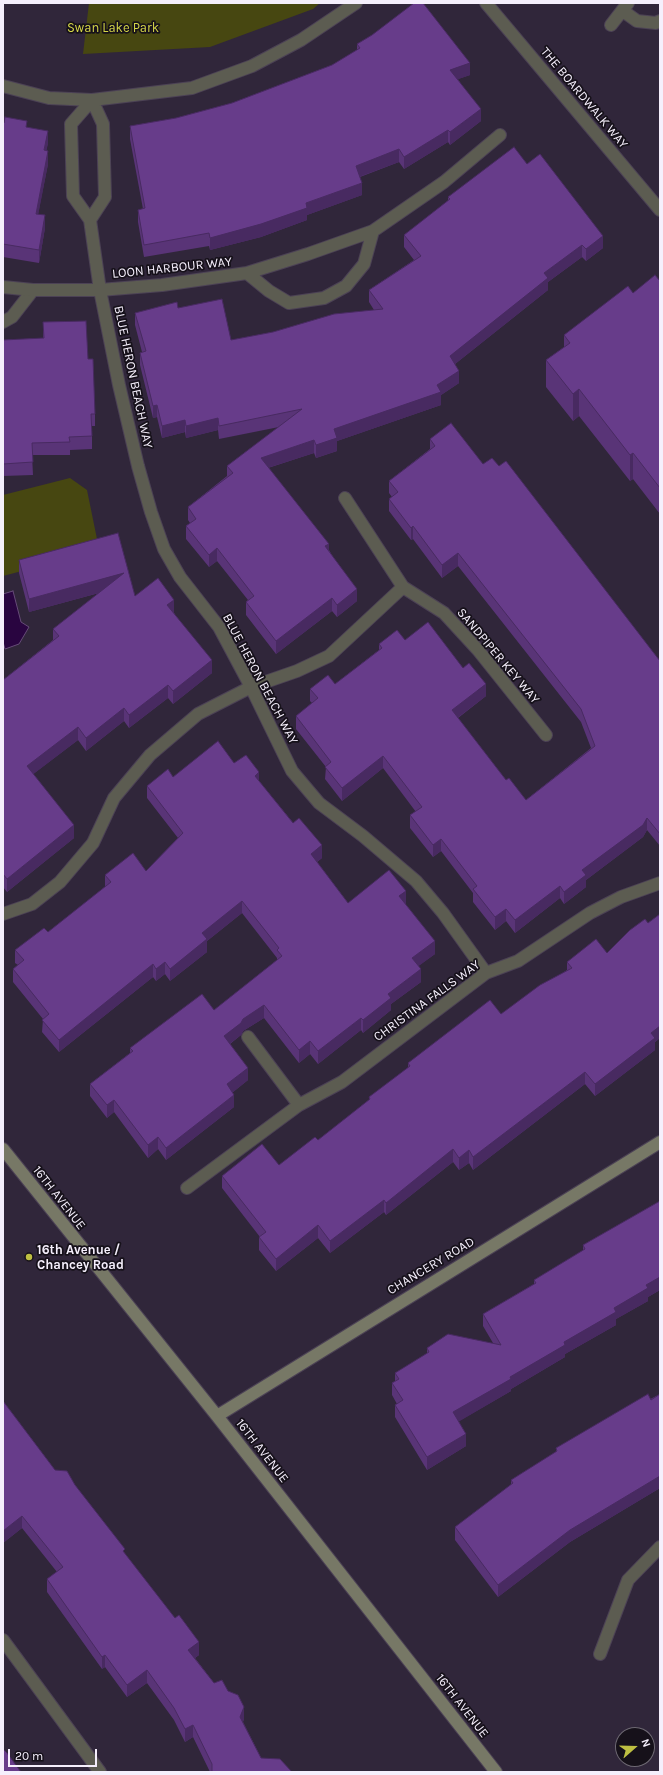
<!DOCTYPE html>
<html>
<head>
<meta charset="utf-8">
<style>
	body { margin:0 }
	#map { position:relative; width:663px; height:1775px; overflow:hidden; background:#30263a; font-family:Karla,sans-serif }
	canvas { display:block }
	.frame { position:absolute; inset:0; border:4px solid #f5effc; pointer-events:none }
	.north { position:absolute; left:615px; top:1727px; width:40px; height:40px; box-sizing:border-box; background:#16111a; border:1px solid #6f6a74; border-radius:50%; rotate:70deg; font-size:11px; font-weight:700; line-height:16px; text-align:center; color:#f5effc }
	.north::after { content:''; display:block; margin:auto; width:14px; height:18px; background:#bebf42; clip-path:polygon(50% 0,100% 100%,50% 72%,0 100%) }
	.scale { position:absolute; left:8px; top:1749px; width:89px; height:18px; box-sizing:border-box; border:2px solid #f5effc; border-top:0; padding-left:5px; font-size:12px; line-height:14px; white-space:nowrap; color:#f5effc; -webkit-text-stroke:3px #16111a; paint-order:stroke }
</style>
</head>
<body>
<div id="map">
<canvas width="663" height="1775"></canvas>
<div class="frame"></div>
<div class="north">N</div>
<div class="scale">20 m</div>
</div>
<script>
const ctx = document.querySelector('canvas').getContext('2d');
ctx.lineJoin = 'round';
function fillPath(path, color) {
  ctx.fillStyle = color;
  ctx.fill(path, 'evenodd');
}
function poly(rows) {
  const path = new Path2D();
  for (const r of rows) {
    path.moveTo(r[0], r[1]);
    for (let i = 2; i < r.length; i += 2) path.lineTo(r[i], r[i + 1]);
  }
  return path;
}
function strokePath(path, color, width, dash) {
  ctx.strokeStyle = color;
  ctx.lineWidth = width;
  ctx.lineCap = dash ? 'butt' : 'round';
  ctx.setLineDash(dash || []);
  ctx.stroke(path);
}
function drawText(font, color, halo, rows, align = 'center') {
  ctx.font = font + ' Karla,sans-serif';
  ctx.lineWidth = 3.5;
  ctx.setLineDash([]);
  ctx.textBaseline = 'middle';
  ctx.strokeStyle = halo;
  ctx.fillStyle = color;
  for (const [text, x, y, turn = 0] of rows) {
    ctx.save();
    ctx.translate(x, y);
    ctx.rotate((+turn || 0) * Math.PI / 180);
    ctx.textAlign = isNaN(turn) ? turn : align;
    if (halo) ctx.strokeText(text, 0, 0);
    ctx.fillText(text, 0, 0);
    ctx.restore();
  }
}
fillPath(poly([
	[89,3,320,3,313,9,210,47,83,54],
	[70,478,87,490,97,539,90,553,3,576,3,495]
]), '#474711');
const water = poly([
	[13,591,21,622,29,627,19,644,5,649,3,642,3,594,13,591]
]);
fillPath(water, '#290540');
strokePath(water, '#664b78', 1);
const lane = poly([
	[3,322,12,317,33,290]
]);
const street = poly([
	[486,3,660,210],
	[623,11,637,21,656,23,660,21],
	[611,25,628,3],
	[3,86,49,98,92,100,192,88,252,66,301,40,356,3],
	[90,220,105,197,103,124,92,100,71,124,73,196,90,220,100,290,119,385,138,466,151,512,164,549,180,577,219,627,251,687,292,771,319,803,363,836,416,881,443,913,486,973],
	[247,273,269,291,289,303,324,298,346,286,364,264,373,231],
	[3,287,33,290,100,290,162,285,247,273,308,254,373,231,444,182,500,135],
	[345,498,403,587,444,613,478,650,546,735],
	[3,914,32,904,60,882,93,843,114,798,150,755,198,714,251,687,297,671,329,656,403,587],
	[248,1037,299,1105],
	[187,1188,299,1105,342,1082,486,973,518,961,590,913,621,897,660,883],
	[3,1640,100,1772],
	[600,1654,628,1580,660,1547]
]);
const secondary = poly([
	[3,1149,217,1416,496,1772],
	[217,1416,660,1142]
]);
strokePath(lane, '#4c4255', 14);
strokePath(street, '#4c4255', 14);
strokePath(secondary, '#4c4255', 14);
strokePath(lane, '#5c5c51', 12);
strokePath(street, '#5c5c51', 12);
strokePath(secondary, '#777866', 12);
fillPath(poly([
	[357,44,470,75,458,79,481,121,450,145,448,142,404,169,399,162,360,177,362,195,307,215,307,220,261,237,210,250,209,246,144,257,138,222,138,210,143,209,130,139,130,126,176,118,232,103,332,65,357,50],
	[3,123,48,143,46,151,48,164,38,214,45,228,39,263,3,257],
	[527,164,603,248,586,261,582,257,548,282,548,290,455,364,459,383,441,395,441,405,337,441,337,451,316,458,314,453,268,468,329,550,357,601,337,617,332,611,276,654,246,615,246,602,248,600,217,561,209,567,186,539,186,526,190,523,188,520,188,507,227,476,227,466,279,427,219,439,218,430,186,438,185,432,162,438,157,417,153,418,140,365,140,353,142,352,135,325,135,313,178,308,231,340,273,332,374,310,369,302,369,290,414,260,404,247,404,235,448,201,448,197],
	[660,281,660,518,660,514,633,479,630,481,579,416,573,421,546,387,546,360,564,347,564,335,633,293],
	[43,322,88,359,95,414,95,426,92,426,92,449,70,450,70,455,32,455,33,475,3,476,3,340,43,338],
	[430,439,483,464,660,661,660,846,647,830,643,837,586,880,586,887,564,904,560,898,515,933,506,921,495,930,473,902,473,893,441,851,433,857,410,828,410,815,416,812,383,768,342,801,325,779,326,767,296,729,296,716,312,703,310,701,310,689,335,684,379,650,379,644,405,640,486,696,458,718,506,780,526,800,591,748,581,722,458,566,442,578,413,539,411,540,389,511,389,499,392,497,389,493,389,481,430,449],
	[19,560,135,596,174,613,212,673,173,704,168,698,129,728,124,721,86,751,78,740,33,774,74,838,7,892,3,887,3,680,53,640,53,629,99,593,29,612,19,573],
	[234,763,259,781,322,858,317,862,348,903,406,903,405,904,435,954,418,966,421,982,391,1004,391,1010,363,1033,361,1030,318,1064,310,1054,299,1063,264,1018,243,1031,241,1035,230,1044,248,1080,233,1092,234,1107,166,1160,158,1149,148,1158,114,1112,107,1118,90,1096,90,1084,130,1053,130,1048,214,1010,277,960,277,958,242,913,207,941,207,952,170,981,165,974,156,981,153,977,59,1052,42,1032,43,1019,13,982,13,969,18,965,15,963,15,950,48,932,105,887,105,875,146,871,178,838,147,798,147,786,173,777],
	[660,914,660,1038,655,1042,655,1050,595,1096,585,1084,473,1170,469,1163,459,1170,453,1162,386,1215,384,1212,330,1253,318,1238,276,1271,259,1250,259,1237,260,1237,222,1188,222,1176,279,1165,318,1140,369,1100,369,1097,408,1068,408,1063,501,1014,567,970,567,962,607,953],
	[660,1201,660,1290,648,1297,648,1301,616,1319,616,1325,565,1354,565,1357,511,1389,511,1391,459,1421,466,1446,427,1470,395,1417,395,1405,397,1404,392,1395,392,1383,395,1381,395,1373,427,1354,427,1348,493,1343,483,1326,483,1314,534,1284,534,1280,583,1251,583,1245],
	[660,1394,660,1488,570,1542,498,1597,455,1540,455,1527,511,1485,511,1480,556,1452,556,1448],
	[3,1401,55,1470,75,1485,125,1555,199,1655,195,1658,214,1683,228,1691,244,1719,243,1722,261,1758,292,1772,210,1772,193,1737,185,1742,174,1720,147,1683,127,1697,105,1667,102,1669,47,1592,47,1579,57,1572,22,1528,3,1543]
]), '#593477');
fillPath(poly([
	[470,63,470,75,450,82,450,70],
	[481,109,481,121,450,145,450,132],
	[448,130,448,142,404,169,404,157],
	[48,131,48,143,44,163,44,150],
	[399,149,399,162,356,178,356,166],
	[48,151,48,164,36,226,36,214],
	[362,183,362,195,307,215,307,220,261,237,210,250,210,238],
	[45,215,45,228,39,263,39,250],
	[603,236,603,248,586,261,586,249],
	[582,245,582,257,548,282,548,290,450,368,450,356,544,273],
	[459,371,459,383,441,395,441,405,337,441,337,451,316,458,316,445,334,429,437,385],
	[579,389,579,416,573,421,573,394],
	[157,405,157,417,153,418,153,406],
	[218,418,218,430,186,438,186,426],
	[185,420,185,432,162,438,162,426],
	[314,440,314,453,261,470,261,458],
	[633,453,633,479,630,481,630,455],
	[413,526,413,539,411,540,411,528],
	[329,544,329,556,325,546],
	[217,548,217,561,209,567,209,555],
	[458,553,458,566,442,578,442,565],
	[124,573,124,586,29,612,29,599],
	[357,589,357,601,337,617,337,605],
	[332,598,332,611,276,654,276,641],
	[174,600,174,613,167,618,167,605],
	[212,660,212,673,173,704,173,691],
	[486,684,486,696,452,722,452,710],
	[168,685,168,698,129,728,129,715],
	[124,708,124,721,86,751,86,738],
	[78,727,78,740,27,779,27,766],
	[383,756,383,768,342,801,342,788],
	[259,772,259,785,255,776],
	[647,818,647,830,643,837,586,880,586,887,564,904,564,892,582,870],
	[74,825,74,838,7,892,7,879],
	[441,839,441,851,433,857,433,845],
	[322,845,322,858,311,866,311,854],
	[560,886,560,898,515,933,515,920],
	[406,891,406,903,399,909,399,896],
	[242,901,242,913,207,941,207,952,170,981,170,969,202,933],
	[506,909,506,921,495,930,495,917],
	[435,941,435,954,412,971,412,958],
	[165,962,165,974,156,981,156,969],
	[153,964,153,977,59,1052,59,1040],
	[421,969,421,982,391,1004,391,1010,363,1033,363,1020,388,994],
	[264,1005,264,1018,243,1031,241,1035,224,1048,224,1036,243,1019],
	[361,1018,361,1030,318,1064,318,1051],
	[660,1026,660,1038,655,1042,655,1050,595,1096,595,1084,651,1033],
	[310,1041,310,1054,299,1063,299,1050],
	[248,1068,248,1080,227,1097,227,1084],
	[585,1072,585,1084,473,1170,473,1157],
	[234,1095,234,1107,166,1160,166,1148],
	[114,1100,114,1112,107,1118,107,1105],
	[158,1137,158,1149,148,1158,148,1145],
	[453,1149,453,1162,386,1215,386,1203],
	[469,1150,469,1163,459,1170,459,1158],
	[384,1200,384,1212,330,1253,330,1241],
	[318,1225,318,1238,276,1271,276,1259],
	[660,1277,660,1290,648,1297,648,1301,616,1319,616,1325,565,1354,565,1357,511,1389,511,1391,453,1425,453,1412,510,1377,564,1342,646,1285],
	[466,1434,466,1446,427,1470,427,1457],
	[660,1476,660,1488,570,1542,498,1597,498,1585,570,1530],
	[22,1516,22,1528,3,1543,3,1531],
	[199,1642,199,1655,188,1662,188,1650],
	[105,1655,105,1667,102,1669,102,1657],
	[147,1670,147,1683,127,1697,127,1685],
	[244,1707,244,1719,240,1729,240,1717],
	[193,1725,193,1737,185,1742,185,1729]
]), '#482a61');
const building = poly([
	[414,3,423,3,470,63,450,70,481,109,450,132,448,130,404,157,399,149,356,166,362,183,306,203,307,208,261,224,210,238,209,233,144,245,138,210,145,208,130,126,176,118,232,103,332,65,360,48,357,44,372,35,414,3],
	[5,117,27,121,26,127,48,131,44,150,48,151,36,214,45,215,39,250,3,244,3,123,4,123,5,117],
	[514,147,527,164,540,154,603,236,586,249,582,245,544,273,548,278,450,356,459,371,437,385,441,392,334,429,337,438,316,445,314,440,261,458,329,544,325,546,357,589,337,605,332,598,276,641,246,602,254,596,217,548,209,555,186,526,196,519,188,507,233,473,227,466,302,409,219,426,218,418,186,426,185,420,162,426,157,405,153,406,140,353,146,351,135,313,177,302,178,308,222,299,231,340,273,332,334,314,383,309,369,290,421,256,404,235,450,199,448,197,514,147],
	[655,275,660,281,660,488,633,453,630,455,579,389,573,394,546,360,570,343,564,335,628,286,633,293,655,275],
	[86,321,88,359,93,359,95,414,91,414,92,436,69,437,70,442,32,443,33,462,3,464,3,340,44,338,43,322,86,321],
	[451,423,483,464,492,458,499,466,506,461,660,661,660,834,647,818,643,825,582,870,586,875,564,892,560,886,515,920,506,909,495,917,473,889,477,886,441,839,433,845,410,815,422,807,383,756,342,788,325,767,331,762,296,716,318,698,310,689,328,675,335,684,382,648,379,644,397,630,405,640,428,622,463,668,469,663,486,684,452,710,506,780,509,778,526,800,595,746,581,709,458,553,442,565,413,526,411,528,389,499,398,492,389,481,435,446,430,439,451,423],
	[118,533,135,596,158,578,174,600,167,605,212,660,173,691,168,685,129,715,124,708,86,738,78,727,27,766,74,825,7,879,3,874,3,680,59,636,53,629,124,573,29,599,19,560,118,533],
	[218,741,234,763,246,755,259,772,255,776,293,823,299,818,322,845,311,854,348,903,389,870,406,891,399,896,435,941,412,958,421,969,388,994,391,998,363,1020,361,1018,318,1051,310,1041,299,1050,264,1005,243,1019,241,1023,224,1036,248,1068,227,1084,234,1095,166,1148,158,1137,148,1145,114,1100,107,1105,90,1084,133,1051,130,1048,202,994,214,1010,282,956,277,950,279,948,242,901,202,933,207,939,170,969,165,962,156,969,153,964,59,1040,42,1020,49,1014,13,969,24,960,15,950,44,928,48,932,111,882,105,875,133,853,146,871,183,833,147,786,168,769,173,777,218,741],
	[660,914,660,1026,651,1033,655,1038,595,1084,585,1072,473,1157,469,1150,459,1158,453,1149,386,1203,384,1200,330,1241,318,1225,276,1259,259,1237,266,1232,222,1176,262,1144,279,1165,315,1137,318,1140,370,1099,369,1097,410,1066,408,1063,490,1000,501,1014,540,985,572,968,567,962,596,939,607,953,630,930,645,919,648,923,660,914],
	[660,1201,660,1277,646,1285,648,1288,614,1308,616,1312,564,1342,565,1345,510,1377,511,1379,453,1412,466,1434,427,1457,395,1405,403,1400,392,1383,399,1379,395,1373,429,1352,427,1348,448,1334,501,1345,483,1314,536,1283,534,1280,585,1249,583,1245,660,1201],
	[648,1394,651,1400,660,1394,660,1476,570,1530,498,1585,455,1527,513,1483,511,1480,557,1451,556,1448,648,1394],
	[3,1401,55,1470,67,1471,75,1485,125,1549,123,1551,175,1618,179,1615,199,1642,188,1650,214,1683,222,1680,228,1691,238,1695,244,1707,240,1717,261,1758,280,1759,292,1772,212,1772,212,1764,193,1725,185,1729,174,1708,147,1670,127,1685,105,1655,102,1657,47,1579,63,1567,22,1516,3,1531,3,1401],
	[3,1749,7,1753,21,1772,3,1772,3,1749]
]);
fillPath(building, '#673c8a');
strokePath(building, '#482a61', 1);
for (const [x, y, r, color] of [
	[29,1257,4,"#bebf42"]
]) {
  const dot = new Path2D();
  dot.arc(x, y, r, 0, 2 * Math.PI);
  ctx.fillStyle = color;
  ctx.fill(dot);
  strokePath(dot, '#16111a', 1.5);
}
drawText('13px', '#d6d748', '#16111a', [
	["Swan Lake Park",113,28]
]);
drawText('13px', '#f5effc', '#16111a', [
	["THE BOARDWALK WAY",584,98,50],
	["LOON HARBOUR WAY",172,268,-6],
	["BLUE HERON BEACH WAY",133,377,78],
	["SANDPIPER KEY WAY",498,656,50],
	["BLUE HERON BEACH WAY",260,679,62],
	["CHRISTINA FALLS WAY",427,1001,-36],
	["16TH AVENUE",59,1198,52],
	["CHANCERY ROAD",431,1266,-31],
	["16TH AVENUE",262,1451,52],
	["16TH AVENUE",462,1706,52]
]);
drawText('bold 13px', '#f5effc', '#16111a', [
	["16th Avenue /",37,1250],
	["Chancey Road",37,1265]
], 'left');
</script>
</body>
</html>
